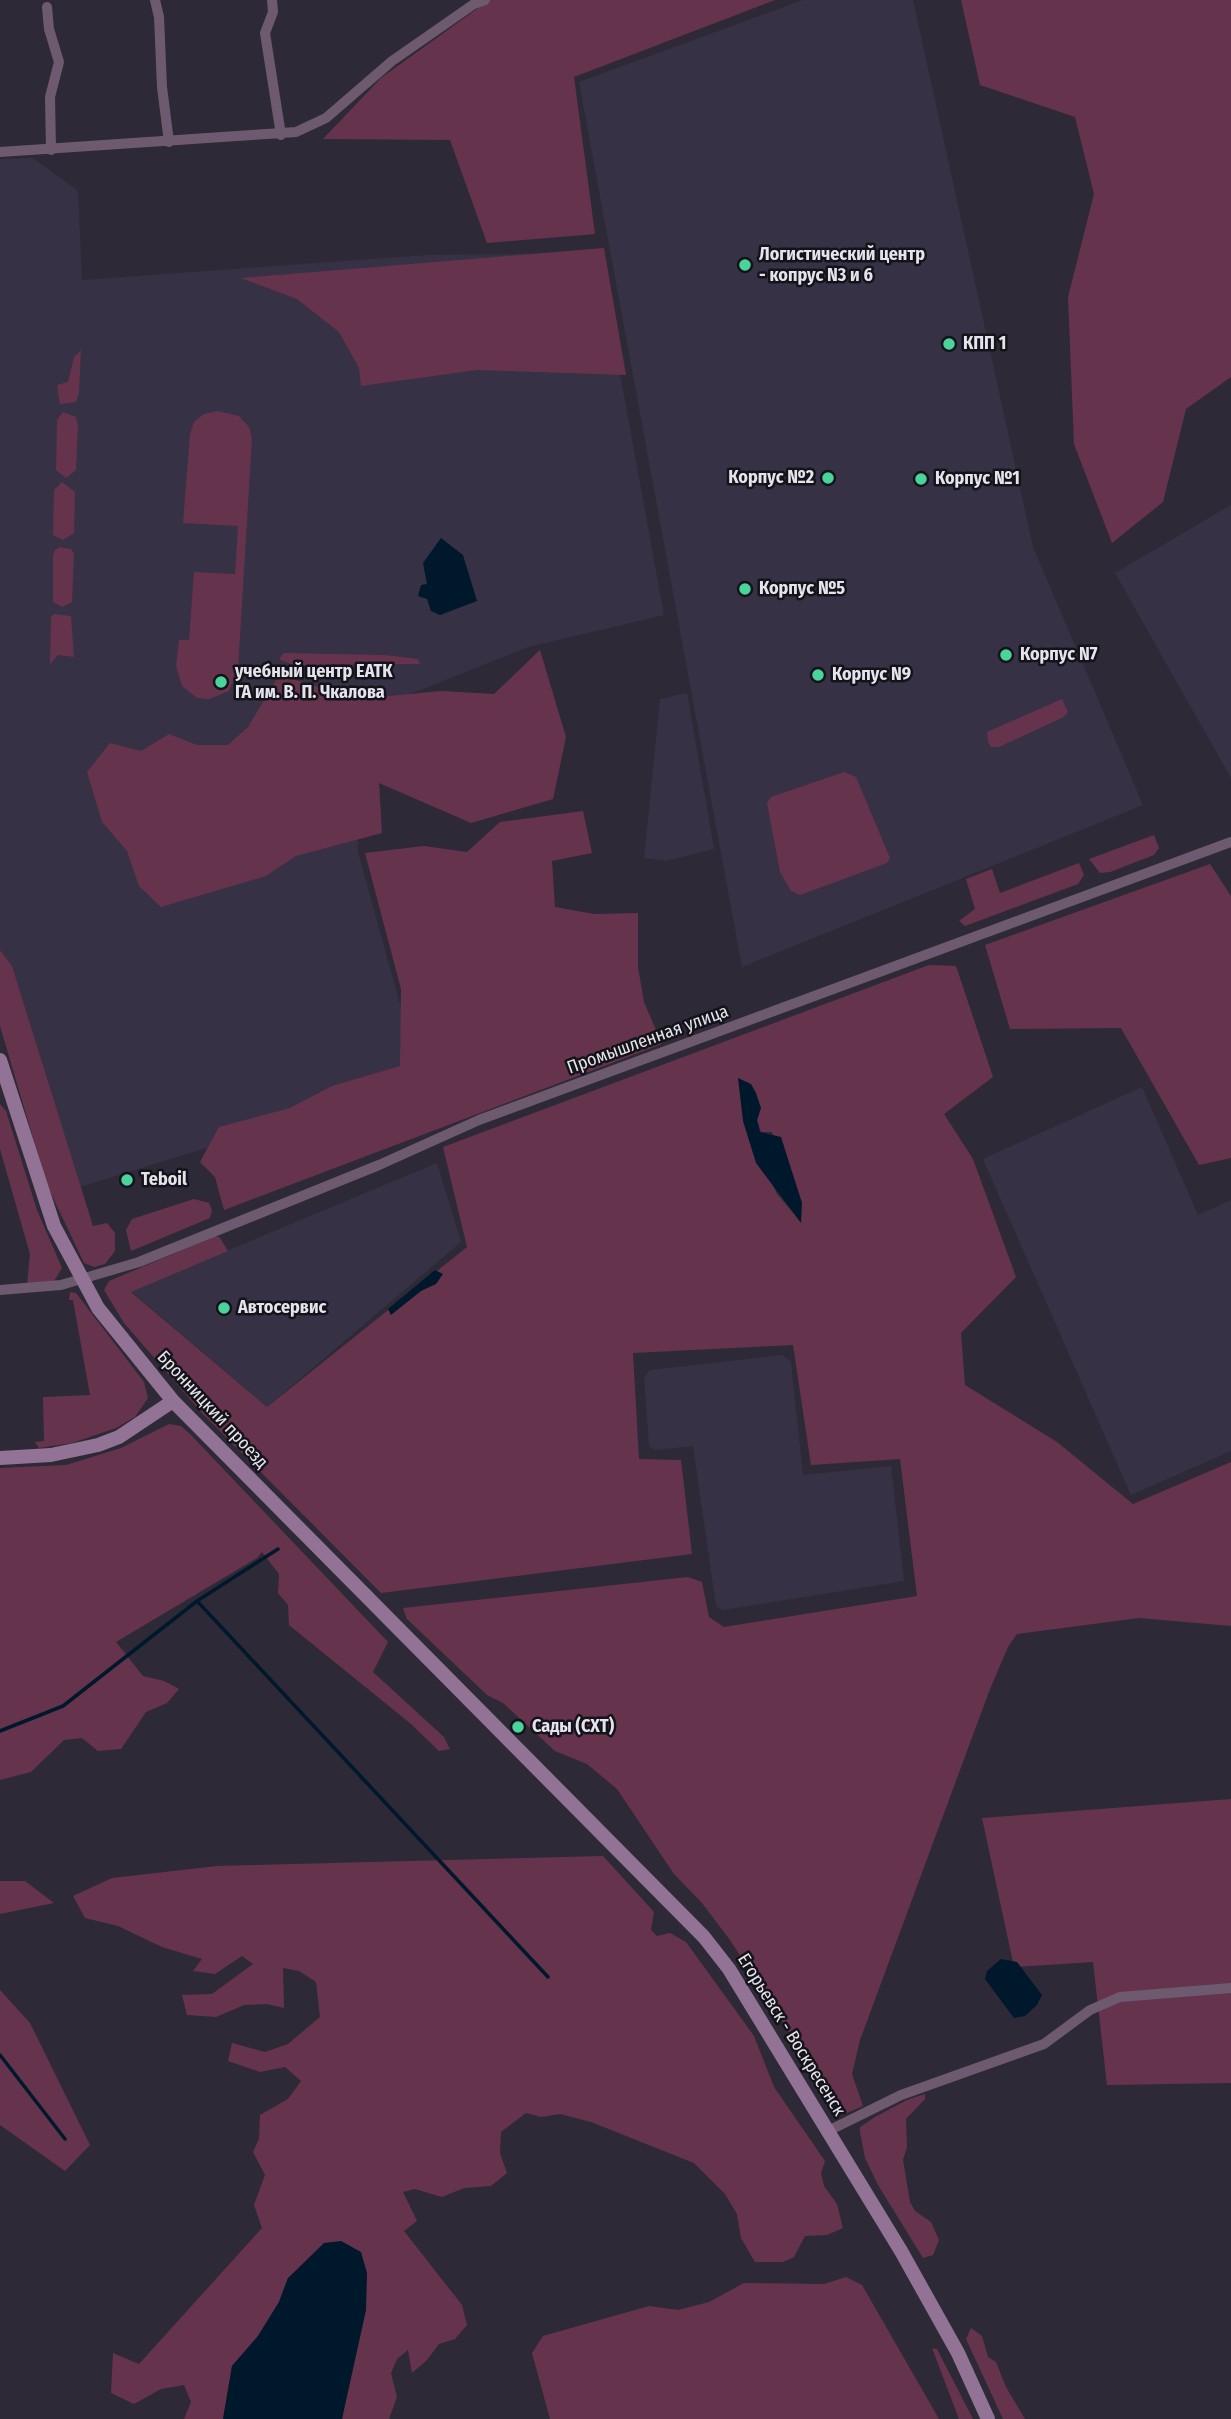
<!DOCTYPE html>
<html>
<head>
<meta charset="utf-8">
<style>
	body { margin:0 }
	canvas { display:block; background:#2d2936 }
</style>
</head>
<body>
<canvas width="1231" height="2419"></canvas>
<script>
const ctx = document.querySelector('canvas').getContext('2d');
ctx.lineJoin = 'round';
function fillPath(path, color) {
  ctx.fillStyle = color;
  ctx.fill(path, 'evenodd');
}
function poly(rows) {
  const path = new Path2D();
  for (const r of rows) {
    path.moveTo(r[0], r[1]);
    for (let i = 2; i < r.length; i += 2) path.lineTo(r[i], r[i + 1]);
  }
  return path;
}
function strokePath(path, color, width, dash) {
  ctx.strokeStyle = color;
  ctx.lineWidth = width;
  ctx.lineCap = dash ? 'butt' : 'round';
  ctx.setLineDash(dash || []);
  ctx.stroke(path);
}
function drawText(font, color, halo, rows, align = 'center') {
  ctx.font = font + ' "Fira Sans Condensed",sans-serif';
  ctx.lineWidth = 5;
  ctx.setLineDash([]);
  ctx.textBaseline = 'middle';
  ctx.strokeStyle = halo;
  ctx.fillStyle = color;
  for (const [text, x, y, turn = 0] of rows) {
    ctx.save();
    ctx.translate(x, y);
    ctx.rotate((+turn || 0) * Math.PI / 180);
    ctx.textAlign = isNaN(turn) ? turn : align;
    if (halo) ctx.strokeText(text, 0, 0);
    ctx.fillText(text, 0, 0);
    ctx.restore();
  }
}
fillPath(poly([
	[803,0,913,0,1033,547,1143,805,742,967,579,82],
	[33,158,78,191,82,280,427,255,598,253,664,615,528,647,355,716,358,852,423,1087,332,1109,80,1187,12,966,0,950,0,159],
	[1231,505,1231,778,1115,573],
	[687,693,714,849,666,861,644,858,660,699],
	[1142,1087,1198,1215,1231,1200,1231,1451,1131,1495,983,1159],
	[437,1163,461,1242,267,1407,131,1291],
	[782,1355,791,1362,803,1475,891,1466,904,1581,723,1610,716,1606,693,1446,655,1450,649,1446,644,1377,650,1370]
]), '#363144');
fillPath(poly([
	[481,0,775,0,574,77,595,234,487,243,450,140,323,139,381,78,481,6],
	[961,0,1231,0,1231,377,1186,409,1163,502,1112,543,1074,444,1068,297,1094,194,1075,117,980,85],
	[604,248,626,375,477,370,361,386,359,368,339,332,297,299,241,278],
	[81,350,79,392,76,402,60,404,57,385,68,382,74,357],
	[217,411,239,416,249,427,252,439,238,669,229,691,209,699,197,698,182,686,176,666,179,640,189,640,194,572,235,574,238,526,183,523,190,434,194,422,204,414],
	[63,412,76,417,78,425,76,470,66,478,56,470,57,420],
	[62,482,75,492,74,533,63,540,53,535,54,490],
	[60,547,71,549,74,554,72,602,62,607,53,602,53,555,55,550],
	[54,614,71,616,74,657,58,655,50,664,51,617],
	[540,650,566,737,553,799,471,823,379,783,382,833,296,856,266,876,161,907,139,886,127,851,102,822,87,772,110,743,141,751,169,734,197,745,228,745,248,727,279,675,358,699,441,691,494,694],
	[284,653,384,655,418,659,420,664,293,665,279,659],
	[1062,699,1068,712,1064,717,999,747,991,747,988,742,987,732],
	[844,772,856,777,890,858,887,863,800,895,791,891,780,872,767,803,771,797],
	[583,811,592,853,552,861,555,907,594,914,638,913,638,967,644,1002,662,1044,224,1210,215,1177,200,1162,219,1127,290,1108,332,1086,400,1066,401,989,365,853,424,846,467,852,500,822],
	[1154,835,1159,848,1154,855,1110,872,1100,873,1089,859],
	[1079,863,1084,875,1078,884,965,926,959,921,975,909,966,879,992,869,1000,893],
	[1210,864,1231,896,1231,1158,1199,1165,1121,1028,1010,1029,985,945],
	[0,950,12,966,93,1226,107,1223,115,1233,115,1251,105,1264,94,1267,84,1263,47,1185,0,1026],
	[929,965,956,966,993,1077,944,1114,973,1159,1016,1277,961,1333,965,1385,1057,1442,1133,1504,1231,1462,1231,1626,1139,1618,1017,1634,1008,1647,990,1689,860,2040,852,2074,863,2106,842,2115,730,1940,702,1903,674,1874,617,1789,587,1764,555,1751,503,1703,487,1695,407,1619,403,1608,688,1577,702,1582,709,1617,724,1627,917,1596,900,1459,811,1465,793,1345,633,1353,639,1459,681,1460,692,1554,381,1593,202,1413,124,1323,104,1290,109,1281,216,1236,220,1238,228,1251,131,1292,267,1407,467,1247,443,1147],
	[761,1108,757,1120,761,1132,772,1132,801,1222,777,1194,743,1121],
	[0,1104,6,1111,37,1210,62,1268,54,1281,27,1285,30,1254,0,1149],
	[194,1199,209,1203,212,1210,210,1218,131,1251,126,1230,132,1219],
	[70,1292,76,1293,144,1382,148,1398,135,1417,116,1428,72,1443,39,1448,35,1442,44,1441,43,1397,90,1395,73,1300,69,1300],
	[169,1424,181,1426,191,1435,388,1642,373,1672,444,1737,450,1749,439,1751,411,1724,289,1625,288,1605,278,1593,279,1574,262,1552,257,1558,116,1642,143,1676,164,1681,179,1689,167,1703,146,1712,121,1749,98,1751,82,1738,64,1740,31,1772,0,1780,0,1468,66,1465,121,1448],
	[1231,1799,1231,2083,1107,2085,1093,1962,1014,1967,982,1818],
	[603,1856,654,1912,651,1930,657,1936,670,1933,686,1942,754,2036,774,2087,825,2161,821,2173,824,2186,837,2204,843,2228,827,2235,805,2236,794,2257,783,2262,755,2262,741,2238,737,2214,725,2194,694,2163,591,2122,560,2114,541,2117,526,2113,501,2132,500,2153,507,2173,491,2186,464,2188,442,2197,415,2189,403,2192,417,2221,404,2231,462,2305,467,2325,455,2339,439,2344,427,2360,412,2373,408,2350,397,2359,391,2373,397,2397,389,2419,342,2419,351,2367,288,2278,279,2302,258,2336,232,2366,223,2419,184,2419,191,2402,184,2385,161,2389,134,2404,111,2393,113,2353,139,2364,262,2228,254,2205,265,2175,253,2152,259,2139,260,2115,288,2099,301,2081,285,2067,260,2072,228,2061,232,2043,265,2052,288,2044,320,2017,316,1982,299,1971,283,1968,284,2008,267,2004,244,2005,216,2017,187,2015,182,1995,212,1994,253,1964,242,1956,215,1974,193,1971,202,1959,162,1947,118,1926,85,1918,73,1896,112,1878,217,1866],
	[0,1881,25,1881,54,1903,0,1914],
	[0,1990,30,2023,90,2145,65,2171,0,2125],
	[925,2094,925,2099,906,2119,907,2147,903,2160,910,2202,915,2211,931,2222,939,2240,933,2255,923,2258,878,2185,865,2158,860,2132,860,2127,875,2117,907,2100],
	[846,2277,862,2285,939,2419,550,2419,532,2353,543,2336,649,2306,678,2310,709,2302,744,2283,824,2284],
	[971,2328,982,2336,988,2357,996,2362,1006,2387,1025,2419,1003,2419,966,2339],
	[932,2348,937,2349,973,2419,959,2419]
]), '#66334c');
fillPath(poly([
	[441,538,463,555,477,601,440,615,431,611,427,599,418,596,421,585,427,584,423,563],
	[738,1078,751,1084,756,1093,761,1108,757,1120,760,1132,781,1137,802,1203,801,1223,756,1163,743,1121],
	[435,1270,443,1274,436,1284,421,1291,391,1315,388,1309],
	[1001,1959,1017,1962,1042,1995,1037,2005,1025,2016,1014,2018,985,1979,987,1971],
	[341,2241,361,2252,367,2273,366,2310,342,2419,223,2419,232,2366,258,2336,279,2302,288,2278,324,2243]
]), '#00182c');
strokePath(poly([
	[197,1601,548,1977],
	[0,1731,63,1706,197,1601,278,1549],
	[0,2055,65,2139]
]), '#00182c', 3.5);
strokePath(poly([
	[155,0,159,17,162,87,169,142],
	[272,0,273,12,265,33,281,135],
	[47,7,49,29,59,62,50,97,51,150],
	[0,152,296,132,326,118,392,61,474,4,485,0],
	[0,1290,61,1285,139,1262,379,1165,479,1120,1231,842],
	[828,2131,901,2095,1044,2044,1090,2010,1120,1997,1231,1988]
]), '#6e5a6f', 10);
strokePath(poly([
	[0,1060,54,1226,98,1308,173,1401,704,1937,729,1969,901,2251,958,2353,988,2419],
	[0,1458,51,1455,98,1445,119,1437,173,1401]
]), '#927395', 14);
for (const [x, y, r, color] of [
	[745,265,7,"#4ad49c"],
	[949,344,7,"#4ad49c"],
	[828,478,7,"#4ad49c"],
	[921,479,7,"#4ad49c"],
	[745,589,7,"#4ad49c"],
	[1006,655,7,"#4ad49c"],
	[818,675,7,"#4ad49c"],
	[221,682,7,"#4ad49c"],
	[127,1180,7,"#4ad49c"],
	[224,1308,7,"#4ad49c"],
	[518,1727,7,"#4ad49c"]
]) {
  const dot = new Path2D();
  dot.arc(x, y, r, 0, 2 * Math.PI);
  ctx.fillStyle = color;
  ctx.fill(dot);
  strokePath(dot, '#141319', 2.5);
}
drawText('bold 18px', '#e5e3ec', '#141319', [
	["Логистический центр",759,255],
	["- копрус N3 и 6",759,276],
	["КПП 1",963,344],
	["Корпус №2",814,478,"right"],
	["Корпус №1",935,479],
	["Корпус №5",759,589],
	["Корпус N7",1020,655],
	["учебный центр ЕАТК",235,672],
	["ГА им. В. П. Чкалова",235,693],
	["Корпус N9",832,675],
	["Teboil",141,1180],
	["Автосервис",238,1308],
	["Сады (СХТ)",532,1727]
], 'left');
drawText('18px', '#e5e3ec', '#141319', [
	["Промышленная улица",648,1040,-20],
	["Бронницкий проезд",212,1410,47],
	["Егорьевск - Воскресенск",791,2035,58]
]);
</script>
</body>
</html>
